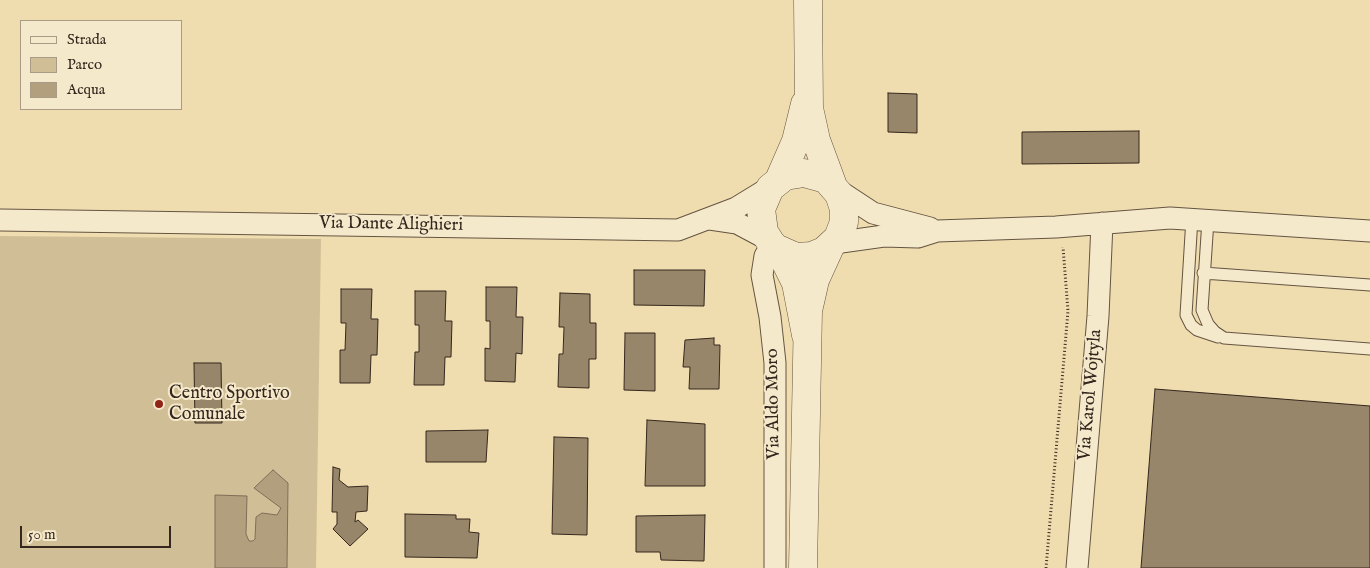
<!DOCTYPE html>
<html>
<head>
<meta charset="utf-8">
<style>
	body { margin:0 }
	#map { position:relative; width:1370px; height:568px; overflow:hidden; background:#f0ddaf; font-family:"IM FELL English",serif }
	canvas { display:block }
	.legend { position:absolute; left:20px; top:20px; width:162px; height:90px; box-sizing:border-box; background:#f5e9cb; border:1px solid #a99b86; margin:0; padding:6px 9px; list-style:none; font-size:15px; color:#36271e }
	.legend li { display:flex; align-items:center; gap:10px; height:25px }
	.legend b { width:25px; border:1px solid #a99b86 }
	.scale { position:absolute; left:20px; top:526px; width:151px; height:22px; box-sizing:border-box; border:2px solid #36271e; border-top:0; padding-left:6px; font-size:15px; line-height:18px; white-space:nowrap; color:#36271e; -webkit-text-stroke:4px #f5e9cb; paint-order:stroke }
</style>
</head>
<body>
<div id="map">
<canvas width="1370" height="568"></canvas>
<ul class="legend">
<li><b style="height:6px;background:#f5e9cb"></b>Strada</li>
<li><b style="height:14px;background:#d0be96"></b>Parco</li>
<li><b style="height:14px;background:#b19f7e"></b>Acqua</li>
</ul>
<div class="scale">50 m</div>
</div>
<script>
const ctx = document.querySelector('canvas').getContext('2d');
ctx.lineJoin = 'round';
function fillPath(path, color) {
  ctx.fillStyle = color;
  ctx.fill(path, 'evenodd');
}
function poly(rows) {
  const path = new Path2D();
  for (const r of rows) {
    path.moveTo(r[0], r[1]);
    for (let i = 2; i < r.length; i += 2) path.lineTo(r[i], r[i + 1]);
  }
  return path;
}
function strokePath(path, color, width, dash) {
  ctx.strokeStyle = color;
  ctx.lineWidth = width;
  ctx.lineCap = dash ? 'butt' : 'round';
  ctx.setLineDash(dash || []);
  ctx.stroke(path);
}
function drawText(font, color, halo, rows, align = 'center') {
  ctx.font = font + ' "IM FELL English",serif';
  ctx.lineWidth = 4;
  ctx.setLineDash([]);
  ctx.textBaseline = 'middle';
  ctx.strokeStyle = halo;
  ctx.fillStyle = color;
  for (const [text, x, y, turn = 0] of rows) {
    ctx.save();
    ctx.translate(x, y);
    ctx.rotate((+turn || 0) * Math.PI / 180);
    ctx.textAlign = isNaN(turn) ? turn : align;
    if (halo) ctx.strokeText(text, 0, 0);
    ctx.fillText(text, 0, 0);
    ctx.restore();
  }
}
fillPath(poly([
	[0,236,321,239,316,568,0,568]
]), '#d0be96');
const water = poly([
	[273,470,288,483,287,568,215,568,215,495,247,496,246,534,249,541,253,541,255,539,256,517,262,513,277,515,281,508,254,488,273,470]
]);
fillPath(water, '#b19f7e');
strokePath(water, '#806f58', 1);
const building = poly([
	[888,93,917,94,917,133,888,132,888,93],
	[1139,131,1139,163,1022,164,1022,132,1139,131],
	[634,270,705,270,704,306,634,305,634,270],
	[486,287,517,287,516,317,523,317,522,354,516,353,515,382,485,381,485,348,490,349,490,321,486,321,486,287],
	[341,289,372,289,371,319,378,319,377,355,371,355,370,383,340,383,340,350,345,350,346,323,341,323,341,289],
	[415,291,446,291,445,321,452,321,451,357,445,357,444,385,414,385,415,352,419,352,419,325,415,325,415,291],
	[560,293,590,294,590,323,596,323,596,359,589,359,589,388,558,387,559,354,563,354,564,327,559,327,560,293],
	[625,333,655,333,655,391,624,390,625,333],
	[714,338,714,345,720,345,719,389,689,389,690,367,683,367,685,340,714,338],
	[194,363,221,363,222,423,195,423,194,363],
	[1155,389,1370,406,1370,568,1141,568,1155,389],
	[647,420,705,424,705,486,645,486,647,420],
	[488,430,486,462,426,462,426,431,488,430],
	[554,437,588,438,587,535,552,534,554,437],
	[333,467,340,469,339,480,348,487,368,486,367,511,356,512,355,522,358,520,368,529,350,546,333,529,337,524,337,512,332,512,333,467],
	[405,514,456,515,456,519,470,519,469,532,479,533,477,558,405,557,405,514],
	[705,515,704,561,661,560,660,552,636,552,636,516,705,515]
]);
fillPath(building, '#978669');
strokePath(building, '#36271e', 1);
const service = poly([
	[1192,218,1186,315,1191,325,1197,330,1218,337],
	[1208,220,1202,310,1208,324,1215,332,1224,338,1370,349],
	[1203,273,1370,285]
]);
const minor = poly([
	[835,188,873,213,930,228],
	[710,219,737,223,769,240],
	[0,220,678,230,736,208,772,186],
	[834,243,884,236,918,237,937,231,1056,227,1170,218,1370,231],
	[772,244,765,256,762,275,770,317,775,363,775,568],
	[1077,568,1098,316,1102,223]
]);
const tertiary = poly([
	[808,0,809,108,816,140,833,186],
	[779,180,796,141,805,104],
	[778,249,796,257,812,256,824,251,838,238,844,222,844,209,839,194,826,179,804,173,785,176,770,188,761,209,764,232,771,243,782,255,796,283,806,335],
	[803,568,808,311,815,280,830,247]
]);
strokePath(service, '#645442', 13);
strokePath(minor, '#645442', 23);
strokePath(tertiary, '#645442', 29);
strokePath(poly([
	[1046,568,1068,311,1063,247]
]), '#36271e', 3, [1, 2.5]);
strokePath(service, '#f5e9cb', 11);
strokePath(minor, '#f5e9cb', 21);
strokePath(tertiary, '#f5e9cb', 28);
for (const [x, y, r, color] of [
	[159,404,5,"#8f2418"]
]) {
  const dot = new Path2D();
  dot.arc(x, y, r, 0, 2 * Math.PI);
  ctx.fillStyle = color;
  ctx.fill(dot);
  strokePath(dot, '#f5e9cb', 2);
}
drawText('18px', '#36271e', '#f5e9cb', [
	["Via Dante Alighieri",391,225,1],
	["Via Karol Wojtyla",1091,395,-85],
	["Via Aldo Moro",774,404,-91]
]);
drawText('18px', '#36271e', '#f5e9cb', [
	["Centro Sportivo",169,394],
	["Comunale",169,415]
], 'left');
</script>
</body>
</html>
